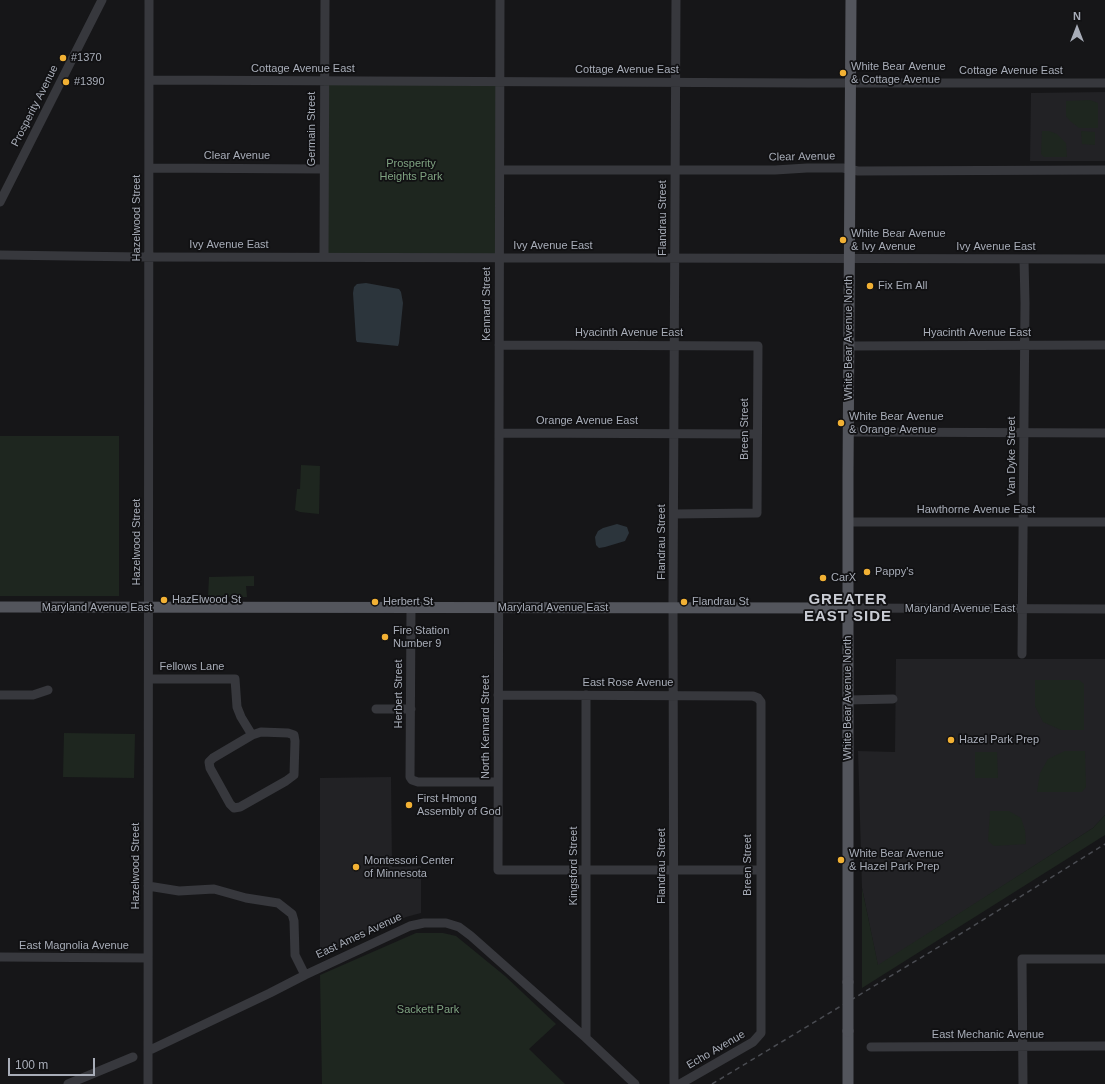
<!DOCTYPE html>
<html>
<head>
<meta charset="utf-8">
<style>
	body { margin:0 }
	#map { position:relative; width:1105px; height:1084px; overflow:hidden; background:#161618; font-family:Helvetica,sans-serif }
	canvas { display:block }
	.north { position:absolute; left:1057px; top:8px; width:40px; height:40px; -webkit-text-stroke:3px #111113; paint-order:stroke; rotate:0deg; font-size:11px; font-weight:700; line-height:16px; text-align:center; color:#a8adb8 }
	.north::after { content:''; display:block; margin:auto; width:14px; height:18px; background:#a8adb8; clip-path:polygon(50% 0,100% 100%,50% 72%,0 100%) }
	.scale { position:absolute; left:8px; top:1058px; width:87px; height:18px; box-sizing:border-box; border:2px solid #a8adb8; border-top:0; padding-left:5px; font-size:12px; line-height:14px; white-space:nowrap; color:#a8adb8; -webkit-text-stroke:3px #111113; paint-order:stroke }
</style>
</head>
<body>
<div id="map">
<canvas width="1105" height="1084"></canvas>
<div class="north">N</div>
<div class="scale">100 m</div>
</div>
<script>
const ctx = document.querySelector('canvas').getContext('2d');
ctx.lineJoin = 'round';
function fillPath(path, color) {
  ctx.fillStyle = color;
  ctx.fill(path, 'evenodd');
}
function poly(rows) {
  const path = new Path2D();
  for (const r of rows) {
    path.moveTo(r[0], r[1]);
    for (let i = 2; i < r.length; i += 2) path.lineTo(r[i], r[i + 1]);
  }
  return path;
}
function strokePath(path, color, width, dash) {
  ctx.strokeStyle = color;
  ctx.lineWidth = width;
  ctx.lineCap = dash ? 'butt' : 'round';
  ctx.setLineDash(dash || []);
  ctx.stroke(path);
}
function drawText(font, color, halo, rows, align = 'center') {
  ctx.font = font + ' Helvetica,sans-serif';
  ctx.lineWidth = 3.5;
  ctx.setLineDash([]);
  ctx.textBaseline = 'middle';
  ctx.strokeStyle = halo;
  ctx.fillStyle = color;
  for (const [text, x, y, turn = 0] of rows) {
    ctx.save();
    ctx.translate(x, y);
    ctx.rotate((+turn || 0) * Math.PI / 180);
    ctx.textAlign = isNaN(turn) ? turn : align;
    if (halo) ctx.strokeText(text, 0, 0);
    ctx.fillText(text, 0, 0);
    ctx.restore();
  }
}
fillPath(poly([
	[1105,92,1105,161,1030,161,1031,93],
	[896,659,1105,659,1105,815,1093,828,878,966,862,888,858,751,895,752],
	[391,777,392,867,421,866,421,913,406,917,320,956,320,778]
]), '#222225');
fillPath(poly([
	[324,81,500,86,500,258,324,257],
	[1090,100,1098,103,1098,128,1079,128,1070,121,1066,116,1066,101],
	[1042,131,1049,131,1057,134,1066,143,1067,157,1044,157,1041,154],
	[1081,131,1095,132,1095,145,1082,144],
	[0,436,119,436,119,596,0,596],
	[301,465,320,466,319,514,300,512,295,510,297,489,300,489],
	[254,576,254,586,246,586,247,597,208,597,209,577],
	[1035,680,1079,680,1084,684,1084,730,1061,730,1043,722,1035,706],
	[64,733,135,734,134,778,63,777],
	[1065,751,1085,751,1086,787,1082,792,1037,792,1040,773,1048,759],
	[975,752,997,752,998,778,975,778],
	[990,811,1009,811,1021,818,1025,830,1026,844,994,846,988,841],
	[1105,815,1105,835,862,988,862,888,878,965,1093,828],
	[416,933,443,933,456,936,505,976,556,1024,529,1049,565,1084,322,1084,320,975]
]), '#1e261f');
fillPath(poly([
	[366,283,399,289,401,292,403,303,399,343,398,346,357,342,356,340,353,293,354,287,357,284],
	[617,524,627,527,629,533,625,541,605,547,599,548,596,545,595,537,598,531,603,528]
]), '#2c353c');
strokePath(poly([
	[500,0,498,870,760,870],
	[149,80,809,83,1105,83],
	[149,168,324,169],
	[500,170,775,170,807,168,843,168,858,171,1105,170],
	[0,202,102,0],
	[0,255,141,257,1105,259],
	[324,257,325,0],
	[499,345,758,346,757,513,674,514],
	[849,346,1105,345],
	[848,432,1105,433],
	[499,433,757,434],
	[848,522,1105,522],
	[411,608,410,777,412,780,418,782,498,782],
	[848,608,1105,609],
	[1022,654,1025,303,1024,259],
	[149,679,235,679,237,707,241,717,252,735],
	[0,695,33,695,48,690],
	[498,695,753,696,758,698,761,702,761,1033,753,1042,680,1084],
	[848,700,893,699],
	[376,709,411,709],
	[261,732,288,733,294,735,295,741,294,775,286,781,240,807,234,808,230,804,210,768,209,762,213,758,252,735,261,732],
	[148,886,179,891,214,889,246,898,278,903,292,914,294,921,295,955,305,975],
	[0,957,148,958],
	[586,1038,586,695],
	[871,1047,1105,1046],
	[148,1051,270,993,305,975,410,926,424,923,446,923,459,927,471,936,586,1038,635,1084],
	[68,1084,133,1057],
	[148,1084,149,0],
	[674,1084,673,598,676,0],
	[1023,1084,1022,959,1105,959]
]), '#37383d', 9);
strokePath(poly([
	[0,607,848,608],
	[848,982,848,476,851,0],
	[848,1084,848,1031]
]), '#53555c', 11);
strokePath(poly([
	[712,1084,970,928,1105,844]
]), '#4a4c52', 1.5, [5, 4]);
strokePath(poly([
	[848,982,848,1031]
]), '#53555c', 11);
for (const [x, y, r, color] of [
	[63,58,4,"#f2b134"],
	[843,73,4,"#f2b134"],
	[66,82,4,"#f2b134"],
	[843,240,4,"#f2b134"],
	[870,286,4,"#f2b134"],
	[841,423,4,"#f2b134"],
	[867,572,4,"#f2b134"],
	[823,578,4,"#f2b134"],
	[164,600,4,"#f2b134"],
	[375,602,4,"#f2b134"],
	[684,602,4,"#f2b134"],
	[385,637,4,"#f2b134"],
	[951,740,4,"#f2b134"],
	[409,805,4,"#f2b134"],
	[841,860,4,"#f2b134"],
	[356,867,4,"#f2b134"]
]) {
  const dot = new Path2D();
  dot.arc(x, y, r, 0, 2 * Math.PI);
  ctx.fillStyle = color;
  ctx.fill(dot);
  strokePath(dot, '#111113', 1.5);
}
drawText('11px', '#a8adb8', '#111113', [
	["#1370",71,58],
	["White Bear Avenue",851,67],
	["& Cottage Avenue",851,80],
	["#1390",74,82],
	["White Bear Avenue",851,234],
	["& Ivy Avenue",851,247],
	["Fix Em All",878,286],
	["White Bear Avenue",849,417],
	["& Orange Avenue",849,430],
	["Pappy's",875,572],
	["CarX",831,578],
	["HazElwood St",172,600],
	["Herbert St",383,602],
	["Flandrau St",692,602],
	["Fire Station",393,631],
	["Number 9",393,644],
	["Hazel Park Prep",959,740],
	["First Hmong",417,799],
	["Assembly of God",417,812],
	["White Bear Avenue",849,854],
	["& Hazel Park Prep",849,867],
	["Montessori Center",364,861],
	["of Minnesota",364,874]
], 'left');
drawText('11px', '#a8adb8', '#111113', [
	["Cottage Avenue East",303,69],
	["Cottage Avenue East",627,70],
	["Cottage Avenue East",1011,71],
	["Prosperity Avenue",35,106,-63],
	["Germain Street",312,129,-90],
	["Clear Avenue",237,156],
	["Clear Avenue",802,157,-1],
	["Hazelwood Street",137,218,-90],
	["Flandrau Street",663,218,-90],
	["Ivy Avenue East",229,245],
	["Ivy Avenue East",553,246],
	["Ivy Avenue East",996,247],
	["Kennard Street",487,304,-90],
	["Hyacinth Avenue East",629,333],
	["Hyacinth Avenue East",977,333],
	["White Bear Avenue North",849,338,-90],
	["Orange Avenue East",587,421],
	["Breen Street",745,429,-90],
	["Van Dyke Street",1012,456,-90],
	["Hawthorne Avenue East",976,510],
	["Hazelwood Street",137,542,-90],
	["Flandrau Street",662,542,-90],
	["Maryland Avenue East",97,608],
	["Maryland Avenue East",553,608],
	["Maryland Avenue East",960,609],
	["Fellows Lane",192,667],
	["East Rose Avenue",628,683],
	["Herbert Street",399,694,-90],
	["White Bear Avenue North",848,698,-90],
	["North Kennard Street",486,727,-90],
	["Breen Street",748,865,-90],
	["Hazelwood Street",136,866,-90],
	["Kingsford Street",574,866,-90],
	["Flandrau Street",662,866,-90],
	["East Ames Avenue",359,936,-25],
	["East Magnolia Avenue",74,946],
	["East Mechanic Avenue",988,1035],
	["Echo Avenue",716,1050,-30]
]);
drawText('11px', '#7fa381', '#111113', [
	["Prosperity",411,164],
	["Heights Park",411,177],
	["Sackett Park",428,1010]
]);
ctx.letterSpacing = '1px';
drawText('bold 15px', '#c9ccd4', '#111113', [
	["GREATER",848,600],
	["EAST SIDE",848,617]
]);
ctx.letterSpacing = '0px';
</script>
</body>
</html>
